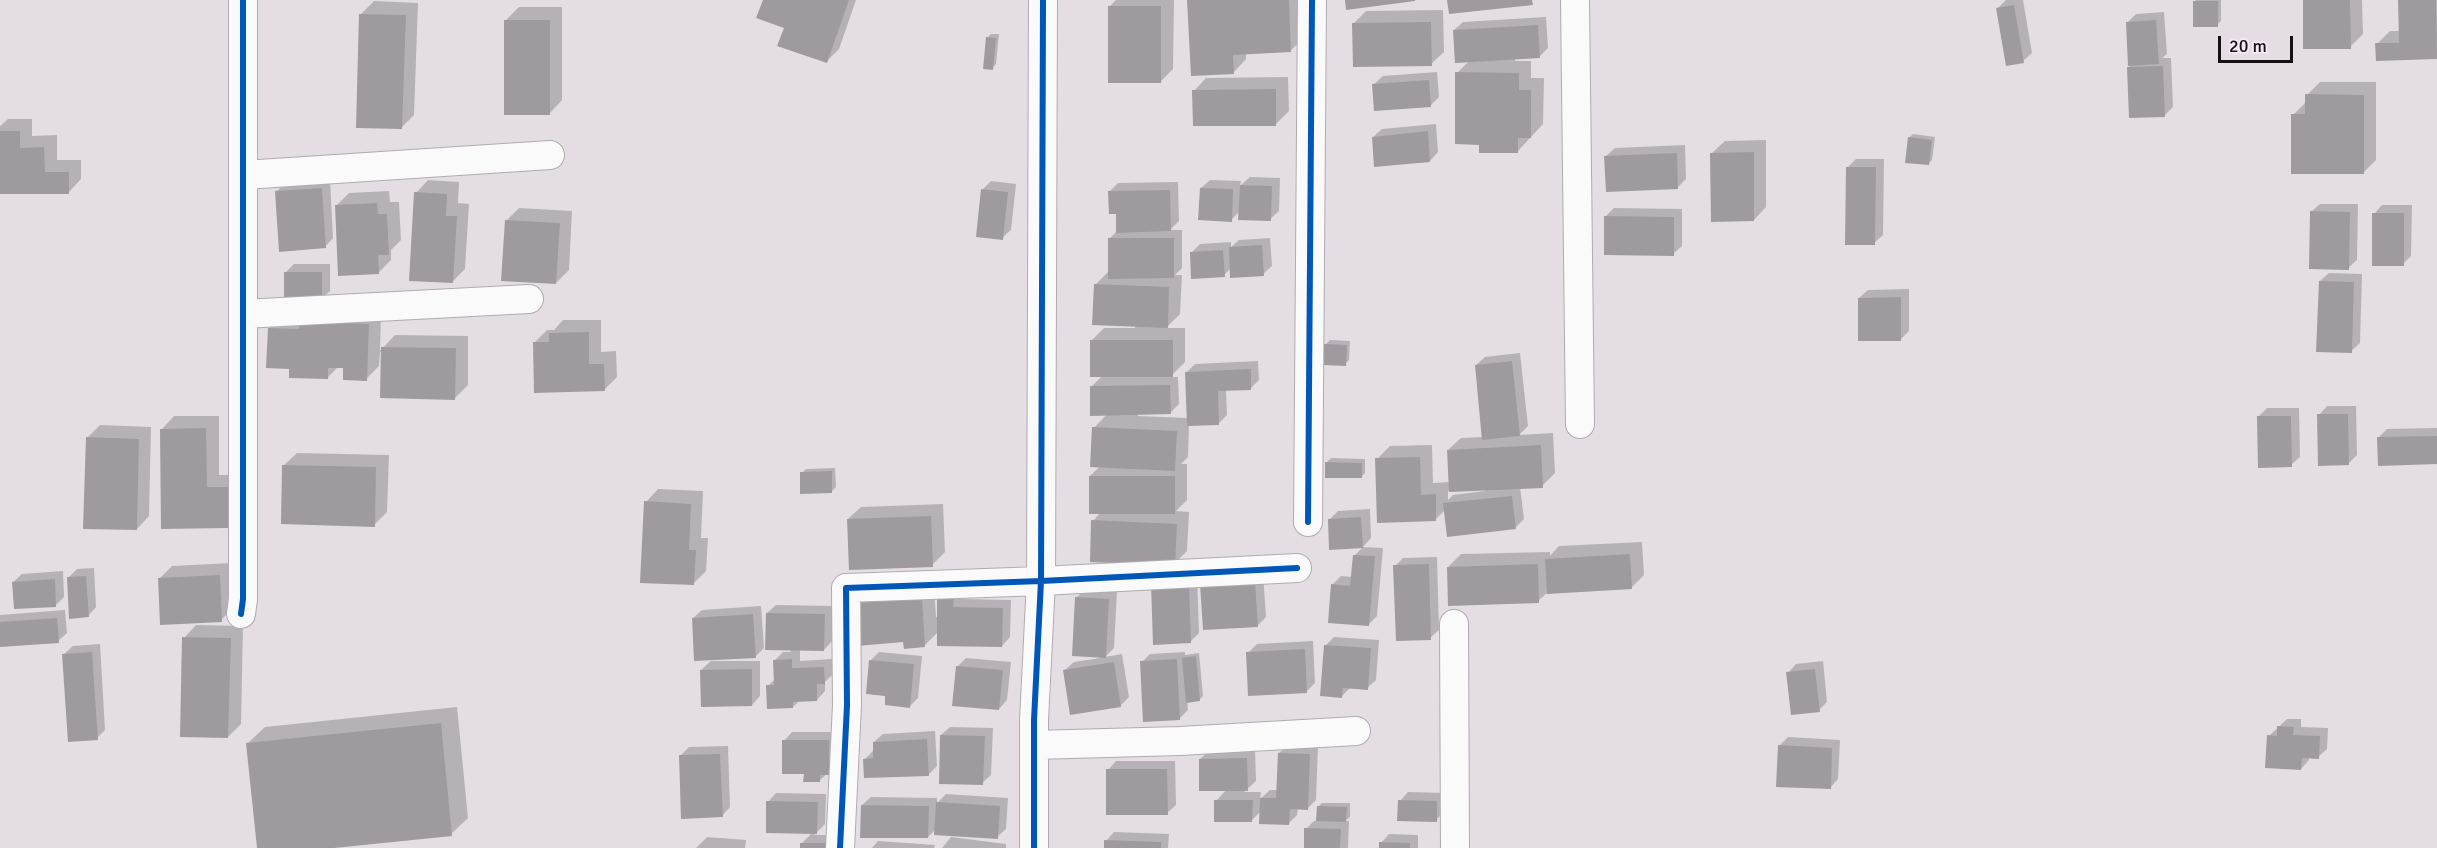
<!DOCTYPE html>
<html>
<head>
<meta charset="utf-8">
<style>
	body { margin:0 }
	#map { position:relative; width:2437px; height:848px; overflow:hidden; background:#e4dee4; font-family:Signika,sans-serif }
	canvas { display:block }
	.scale { position:absolute; left:2218px; top:36px; width:75px; height:27px; box-sizing:border-box; border:3px solid #141014; border-top:0; padding-left:8px; font-size:18px; line-height:21px; white-space:nowrap; color:#141014; -webkit-text-stroke:4px #f4e8f4; paint-order:stroke }
</style>
</head>
<body>
<div id="map">
<canvas width="2437" height="848"></canvas>
<div class="scale">20 m</div>
</div>
<script>
const ctx = document.querySelector('canvas').getContext('2d');
ctx.lineJoin = 'round';
function fillPath(path, color) {
  ctx.fillStyle = color;
  ctx.fill(path, 'evenodd');
}
function poly(rows) {
  const path = new Path2D();
  for (const r of rows) {
    path.moveTo(r[0], r[1]);
    for (let i = 2; i < r.length; i += 2) path.lineTo(r[i], r[i + 1]);
  }
  return path;
}
function strokePath(path, color, width, dash) {
  ctx.strokeStyle = color;
  ctx.lineWidth = width;
  ctx.lineCap = dash ? 'butt' : 'round';
  ctx.setLineDash(dash || []);
  ctx.stroke(path);
}
fillPath(poly([
	[764,0,856,0,839,49,826,62,785,27],
	[1116,0,1174,0,1173,69,1160,82,1110,6],
	[1189,0,1302,0,1304,38,1291,50,1246,53,1246,59,1234,72],
	[2006,0,2023,0,2032,53,2023,61,1997,9],
	[2196,0,2221,0,2221,21,2217,25,2194,2],
	[2304,0,2362,0,2363,34,2350,47],
	[2399,0,2437,0,2437,57,2377,60,2377,44,2390,31,2400,31],
	[374,1,418,3,414,115,401,128,361,14],
	[519,7,562,7,562,100,550,113,506,20],
	[1443,10,1444,52,1431,64,1353,24,1366,11],
	[2164,12,2167,54,2162,58,2171,58,2173,107,2165,115,2128,68,2132,64,2127,23,2136,14],
	[1546,17,1548,48,1539,57,1515,58,1515,61,1531,61,1531,78,1544,78,1543,124,1518,151,1481,143,1457,73,1469,61,1454,30,1463,22],
	[991,34,999,34,996,64,992,68,987,38],
	[1437,72,1439,97,1430,106,1374,84,1383,76],
	[1288,77,1289,111,1276,124,1194,91,1206,78],
	[2320,82,2376,82,2376,160,2363,173,2293,115,2306,102,2307,95],
	[8,119,32,119,32,136,57,135,57,160,81,160,81,179,69,192,0,193,0,126],
	[1436,124,1438,152,1430,161,1373,137,1382,129],
	[1913,134,1935,137,1932,160,1928,164,1909,138],
	[1766,140,1766,207,1754,220,1712,153,1725,141],
	[1685,145,1686,179,1678,187,1606,156,1615,148],
	[1856,159,1884,159,1883,235,1874,243,1848,167],
	[1250,177,1280,178,1279,211,1270,219,1240,211,1231,220,1201,188,1210,180,1241,181,1240,186],
	[330,180,333,238,325,247,276,192,285,183],
	[428,180,459,182,458,203,469,204,465,269,453,281,416,193],
	[991,181,1016,184,1011,230,1002,238,982,190],
	[1178,182,1179,221,1170,230,1182,230,1182,268,1175,275,1182,275,1180,314,1166,328,1185,328,1185,362,1170,377,1178,377,1179,404,1170,413,1138,414,1138,416,1188,418,1187,372,1195,364,1258,361,1259,380,1250,389,1226,390,1227,415,1219,423,1189,424,1188,457,1181,464,1187,464,1187,500,1176,511,1189,512,1187,551,1174,564,1093,521,1101,512,1090,476,1100,466,1094,428,1107,414,1091,387,1103,375,1091,341,1104,328,1135,328,1135,325,1095,285,1108,272,1110,238,1118,230,1117,212,1109,192,1118,183],
	[389,191,390,202,399,202,401,240,391,250,391,260,378,273,336,206,349,193],
	[2320,204,2358,204,2357,260,2348,268,2311,212],
	[2382,205,2412,205,2411,256,2403,264,2374,214],
	[519,208,572,211,569,270,556,283,506,221],
	[1614,208,1682,209,1682,246,1673,254,1606,216],
	[1270,238,1272,266,1263,274,1231,268,1224,275,1191,253,1200,244,1231,242,1231,247,1239,240],
	[294,264,330,264,330,291,321,299,285,273],
	[2329,273,2362,274,2360,343,2351,351,2320,281],
	[1909,289,1909,331,1901,339,1859,298,1868,290],
	[381,311,380,351,395,335,468,336,468,385,455,398,382,352,380,352,379,366,366,379,344,367,338,367,327,378,291,368,269,329,282,316],
	[563,320,601,320,601,352,616,351,617,377,604,390,534,343,547,330,554,330],
	[1330,340,1350,341,1349,360,1345,364,1326,344],
	[1520,353,1528,426,1519,435,1553,433,1555,473,1542,486,1520,487,1524,519,1515,528,1445,510,1435,520,1377,459,1390,446,1432,445,1433,483,1450,482,1448,450,1461,438,1483,437,1476,365,1485,357],
	[1485,489,1485,491,1453,495,1448,500,1448,491],
	[2327,406,2356,406,2357,455,2348,464,2319,415],
	[2267,408,2299,408,2300,457,2291,465,2258,417],
	[174,416,219,416,219,475,240,475,240,514,227,527,162,429],
	[100,425,151,427,149,516,137,529,87,438],
	[2437,428,2437,463,2379,437,2387,429],
	[297,453,389,455,387,512,374,525,284,465],
	[1331,458,1365,459,1365,473,1361,477,1327,462],
	[835,468,836,487,832,491,802,473,806,469],
	[658,489,703,491,701,538,708,538,706,571,693,584,646,502],
	[943,504,945,552,932,565,848,519,861,507],
	[1370,509,1371,538,1363,547,1329,520,1338,511],
	[1642,542,1644,575,1631,588,1547,593,1538,601,1448,567,1461,554,1550,552,1550,556,1559,546],
	[1363,547,1383,548,1377,616,1369,624,1332,585,1341,576,1352,577,1354,556],
	[1437,557,1439,630,1430,638,1395,566,1403,558],
	[232,563,234,607,221,620,160,578,172,566],
	[94,568,96,607,88,616,68,578,77,569],
	[63,571,64,597,56,605,13,582,22,574],
	[1263,573,1266,617,1257,626,1204,629],
	[1197,574,1199,633,1190,642,1154,643],
	[934,587,936,617,939,617,947,590,961,590,961,599,1011,600,1010,637,1002,646,938,632,924,646,905,641,856,604,869,591],
	[1085,589,1117,591,1114,648,1105,657,1122,654,1129,697,1120,706,1065,670,1074,662,1100,658,1076,598],
	[776,605,833,606,832,641,824,650,800,649,800,661,832,659,833,674,825,682,825,691,817,700,799,701,793,707,768,686,775,679,774,661,783,652,791,652,767,613],
	[761,606,764,648,755,657,693,618,702,610],
	[65,610,67,633,58,641,0,645,0,615],
	[196,625,243,626,241,724,228,737,184,638],
	[1334,637,1379,640,1376,680,1367,688,1350,688,1342,696,1325,646],
	[1313,641,1315,683,1307,691,1248,653,1257,644],
	[100,644,105,730,97,738,64,654,73,646],
	[879,652,922,656,918,698,910,706,887,695,871,660],
	[1185,652,1185,655,1199,653,1203,696,1199,700,1187,701,1188,710,1179,719,1142,662,1150,654],
	[966,658,1011,662,1007,700,999,709,957,667],
	[711,661,760,661,760,696,752,705,701,670],
	[1823,661,1827,702,1819,710,1788,673,1796,664],
	[457,707,468,818,451,834,320,848,258,848,248,743,265,727],
	[2287,719,2301,719,2301,727,2328,728,2327,749,2318,757,2309,757,2309,760,2301,769,2269,736],
	[950,727,993,728,991,775,982,783,941,735],
	[935,731,937,766,928,775,865,759,873,751,874,742,883,734],
	[792,732,837,732,837,765,820,780,805,773,784,741],
	[1788,737,1840,740,1838,779,1830,788,1779,746],
	[1288,745,1318,746,1316,800,1308,808,1298,808,1297,815,1289,823,1261,811,1251,821,1216,801,1227,789,1200,759,1209,751,1255,750,1256,781,1244,792,1261,792,1260,799,1270,790,1278,790,1279,753],
	[728,746,730,807,722,816,680,756,689,747],
	[1116,761,1175,761,1176,805,1167,813,1108,770],
	[1408,792,1445,793,1445,811,1436,820,1400,801],
	[776,793,826,794,825,824,814,835,843,835,843,848,801,848,801,844,812,833,768,802],
	[946,794,1008,798,1006,829,997,837,936,829,928,837,862,805,871,797,937,798,937,803],
	[1322,803,1350,803,1350,817,1345,821,1349,821,1348,848,1305,848,1306,829,1314,821,1317,821,1318,807],
	[1114,832,1169,834,1168,848,1106,848,1106,841],
	[1389,834,1418,835,1418,848,1380,848,1381,843],
	[707,837,746,840,745,848,696,848],
	[951,837,1006,844,1006,848,942,848],
	[878,841,935,845,934,848,872,848]
]), '#0003');
fillPath(poly([
	[763,0,849,0,827,63,777,46,784,28,756,18],
	[1187,0,1289,0,1291,52,1233,55,1234,74,1191,76],
	[1345,0,1415,0,1415,1,1346,10],
	[1447,0,1532,0,1533,5,1449,14],
	[2303,0,2350,0,2351,49,2303,49],
	[2398,0,2436,0,2437,59,2376,61,2375,43,2399,43],
	[2193,1,2218,1,2218,27,2193,27],
	[2014,5,2024,63,2006,66,1996,8],
	[1108,6,1161,6,1161,83,1108,83],
	[359,14,406,15,402,129,356,128],
	[504,20,550,20,550,115,504,115],
	[2156,20,2159,64,2128,66,2126,22],
	[1431,22,1432,66,1353,67,1352,23],
	[1538,25,1540,58,1455,63,1453,30],
	[986,37,996,38,993,70,983,69],
	[2163,66,2165,117,2129,118,2127,67],
	[1455,72,1519,73,1519,90,1531,90,1531,138,1518,138,1518,153,1479,153,1479,145,1455,144],
	[1429,80,1431,107,1374,111,1372,84],
	[1276,89,1276,126,1193,126,1192,90],
	[2305,94,2364,95,2364,174,2291,174,2291,114,2305,114],
	[0,131,20,131,20,148,44,147,45,172,69,172,69,194,0,194],
	[1428,131,1430,162,1374,167,1372,137],
	[1908,137,1932,140,1929,165,1905,163],
	[1754,152,1754,221,1711,222,1710,153],
	[1677,153,1678,189,1606,192,1604,156],
	[1846,167,1876,167,1875,245,1845,245],
	[1240,185,1272,186,1271,221,1238,220],
	[322,188,326,248,279,252,275,191],
	[1200,188,1233,189,1232,222,1198,220],
	[981,189,1008,192,1003,240,976,237],
	[1170,190,1171,231,1116,233,1116,214,1109,214,1108,191],
	[414,192,447,194,446,216,457,216,453,283,409,281],
	[377,203,378,214,387,214,389,255,378,255,379,274,338,276,335,205],
	[2310,211,2350,212,2349,270,2309,269],
	[2372,213,2404,213,2404,266,2372,266],
	[1604,216,1674,217,1674,256,1604,255],
	[505,220,560,223,556,284,501,281],
	[1108,238,1174,238,1174,278,1108,279],
	[1262,245,1264,276,1230,278,1229,247],
	[1223,250,1225,277,1191,279,1190,252],
	[284,272,322,272,322,301,284,301],
	[2319,281,2354,282,2352,353,2316,352],
	[1094,284,1169,287,1168,328,1092,325],
	[1901,297,1901,341,1858,341,1858,298],
	[300,321,369,324,367,381,343,380,343,368,328,368,328,379,289,378,289,369,266,368,268,328,299,329],
	[589,332,589,364,604,364,605,391,534,393,533,342,549,342,549,333],
	[1090,340,1173,340,1173,377,1090,377],
	[1324,344,1347,345,1346,366,1323,365],
	[381,347,456,348,455,400,380,398],
	[1512,361,1520,436,1482,440,1475,365],
	[1251,369,1251,390,1218,391,1219,425,1187,426,1185,372],
	[1170,385,1171,414,1090,416,1090,386],
	[2317,414,2348,414,2349,465,2318,466],
	[2257,416,2291,416,2292,467,2258,468],
	[1092,427,1177,431,1175,471,1090,467],
	[206,428,207,487,228,487,228,528,161,529,160,429],
	[2437,436,2437,464,2378,466,2377,437],
	[86,437,139,439,137,530,83,529],
	[1541,445,1543,488,1449,492,1447,450],
	[1420,457,1421,495,1436,494,1436,521,1377,523,1375,458],
	[1325,462,1362,463,1362,478,1325,478],
	[282,465,376,467,375,527,281,524],
	[832,471,832,493,800,494,800,472],
	[1089,476,1175,476,1175,514,1089,514],
	[1512,496,1516,529,1447,537,1443,503],
	[644,501,691,504,689,550,696,550,694,585,640,583],
	[931,516,933,567,849,570,847,519],
	[1361,517,1363,548,1329,550,1328,519],
	[1091,520,1177,524,1175,566,1090,562],
	[1630,554,1632,589,1547,594,1545,559],
	[1353,555,1375,556,1369,626,1328,623,1331,584,1350,586],
	[1429,564,1431,640,1396,641,1393,565],
	[1538,564,1539,603,1448,606,1447,567],
	[220,575,222,622,160,625,158,578],
	[86,576,89,617,69,619,67,577],
	[55,579,56,607,14,609,12,582],
	[1255,581,1258,627,1203,630,1200,584],
	[1189,582,1191,643,1153,645,1151,583],
	[1075,597,1109,599,1106,658,1072,656],
	[937,598,954,598,953,607,1003,608,1002,647,937,646],
	[922,599,925,647,904,649,903,642,857,646,854,603],
	[766,613,825,614,824,651,765,650],
	[753,614,756,658,694,661,692,618],
	[57,618,59,643,0,647,0,622],
	[182,637,231,638,228,738,180,737],
	[1324,645,1371,648,1368,690,1343,688,1342,698,1320,696],
	[1305,649,1307,693,1248,696,1246,652],
	[92,652,98,740,68,742,62,654],
	[1196,656,1200,701,1186,703,1182,658],
	[792,659,792,668,824,667,825,684,817,684,817,701,793,702,793,708,767,709,766,685,774,685,773,660],
	[1177,659,1180,720,1143,722,1140,661],
	[869,660,914,664,910,708,885,705,885,696,866,694],
	[1114,662,1121,707,1070,715,1063,670],
	[956,666,1003,670,999,710,952,706],
	[752,669,752,706,701,707,700,670],
	[1815,669,1820,712,1791,715,1786,672],
	[441,723,452,836,334,848,257,848,246,743],
	[2277,726,2294,727,2293,735,2320,736,2319,759,2302,758,2301,770,2265,768,2267,735,2277,736],
	[940,735,985,736,983,785,939,784],
	[927,739,929,776,864,778,863,759,873,758,873,742],
	[782,740,829,740,829,775,820,775,820,782,803,782,804,774,782,774],
	[1778,745,1832,748,1831,789,1776,787],
	[1278,753,1310,754,1308,810,1290,809,1289,825,1259,824,1260,798,1276,798],
	[720,754,723,817,681,819,679,755],
	[1247,758,1248,791,1199,791,1199,759],
	[1106,769,1167,769,1168,815,1106,815],
	[1214,800,1253,800,1252,822,1214,822],
	[1398,800,1437,801,1437,822,1397,821],
	[766,801,818,802,817,834,766,833],
	[936,802,1000,806,998,839,934,835],
	[861,805,929,806,928,838,860,838],
	[1317,806,1347,807,1346,822,1316,821],
	[1304,828,1341,829,1340,848,1304,848],
	[1104,840,1161,842,1161,848,1104,848],
	[1379,842,1410,843,1410,848,1379,848],
	[800,843,835,843,835,848,800,848]
]), '#9f9a9d');
const minor = poly([
	[1575,0,1580,424],
	[244,175,550,155],
	[243,314,529,299],
	[1308,522,1312,0],
	[241,614,243,599,243,0],
	[1454,624,1455,848],
	[1034,745,1180,741,1356,731],
	[840,848,847,705,846,588,1041,581,1297,568],
	[1034,848,1034,720,1041,581,1043,0]
]);
strokePath(minor, '#b0abb0', 30);
strokePath(minor, '#fbfafb', 28);
strokePath(poly([
	[1308,522,1312,0],
	[241,614,243,599,243,0],
	[840,848,847,705,846,588,1041,581,1297,568],
	[1034,848,1034,720,1041,581,1043,0]
]), '#0057b8', 6);
</script>
</body>
</html>
